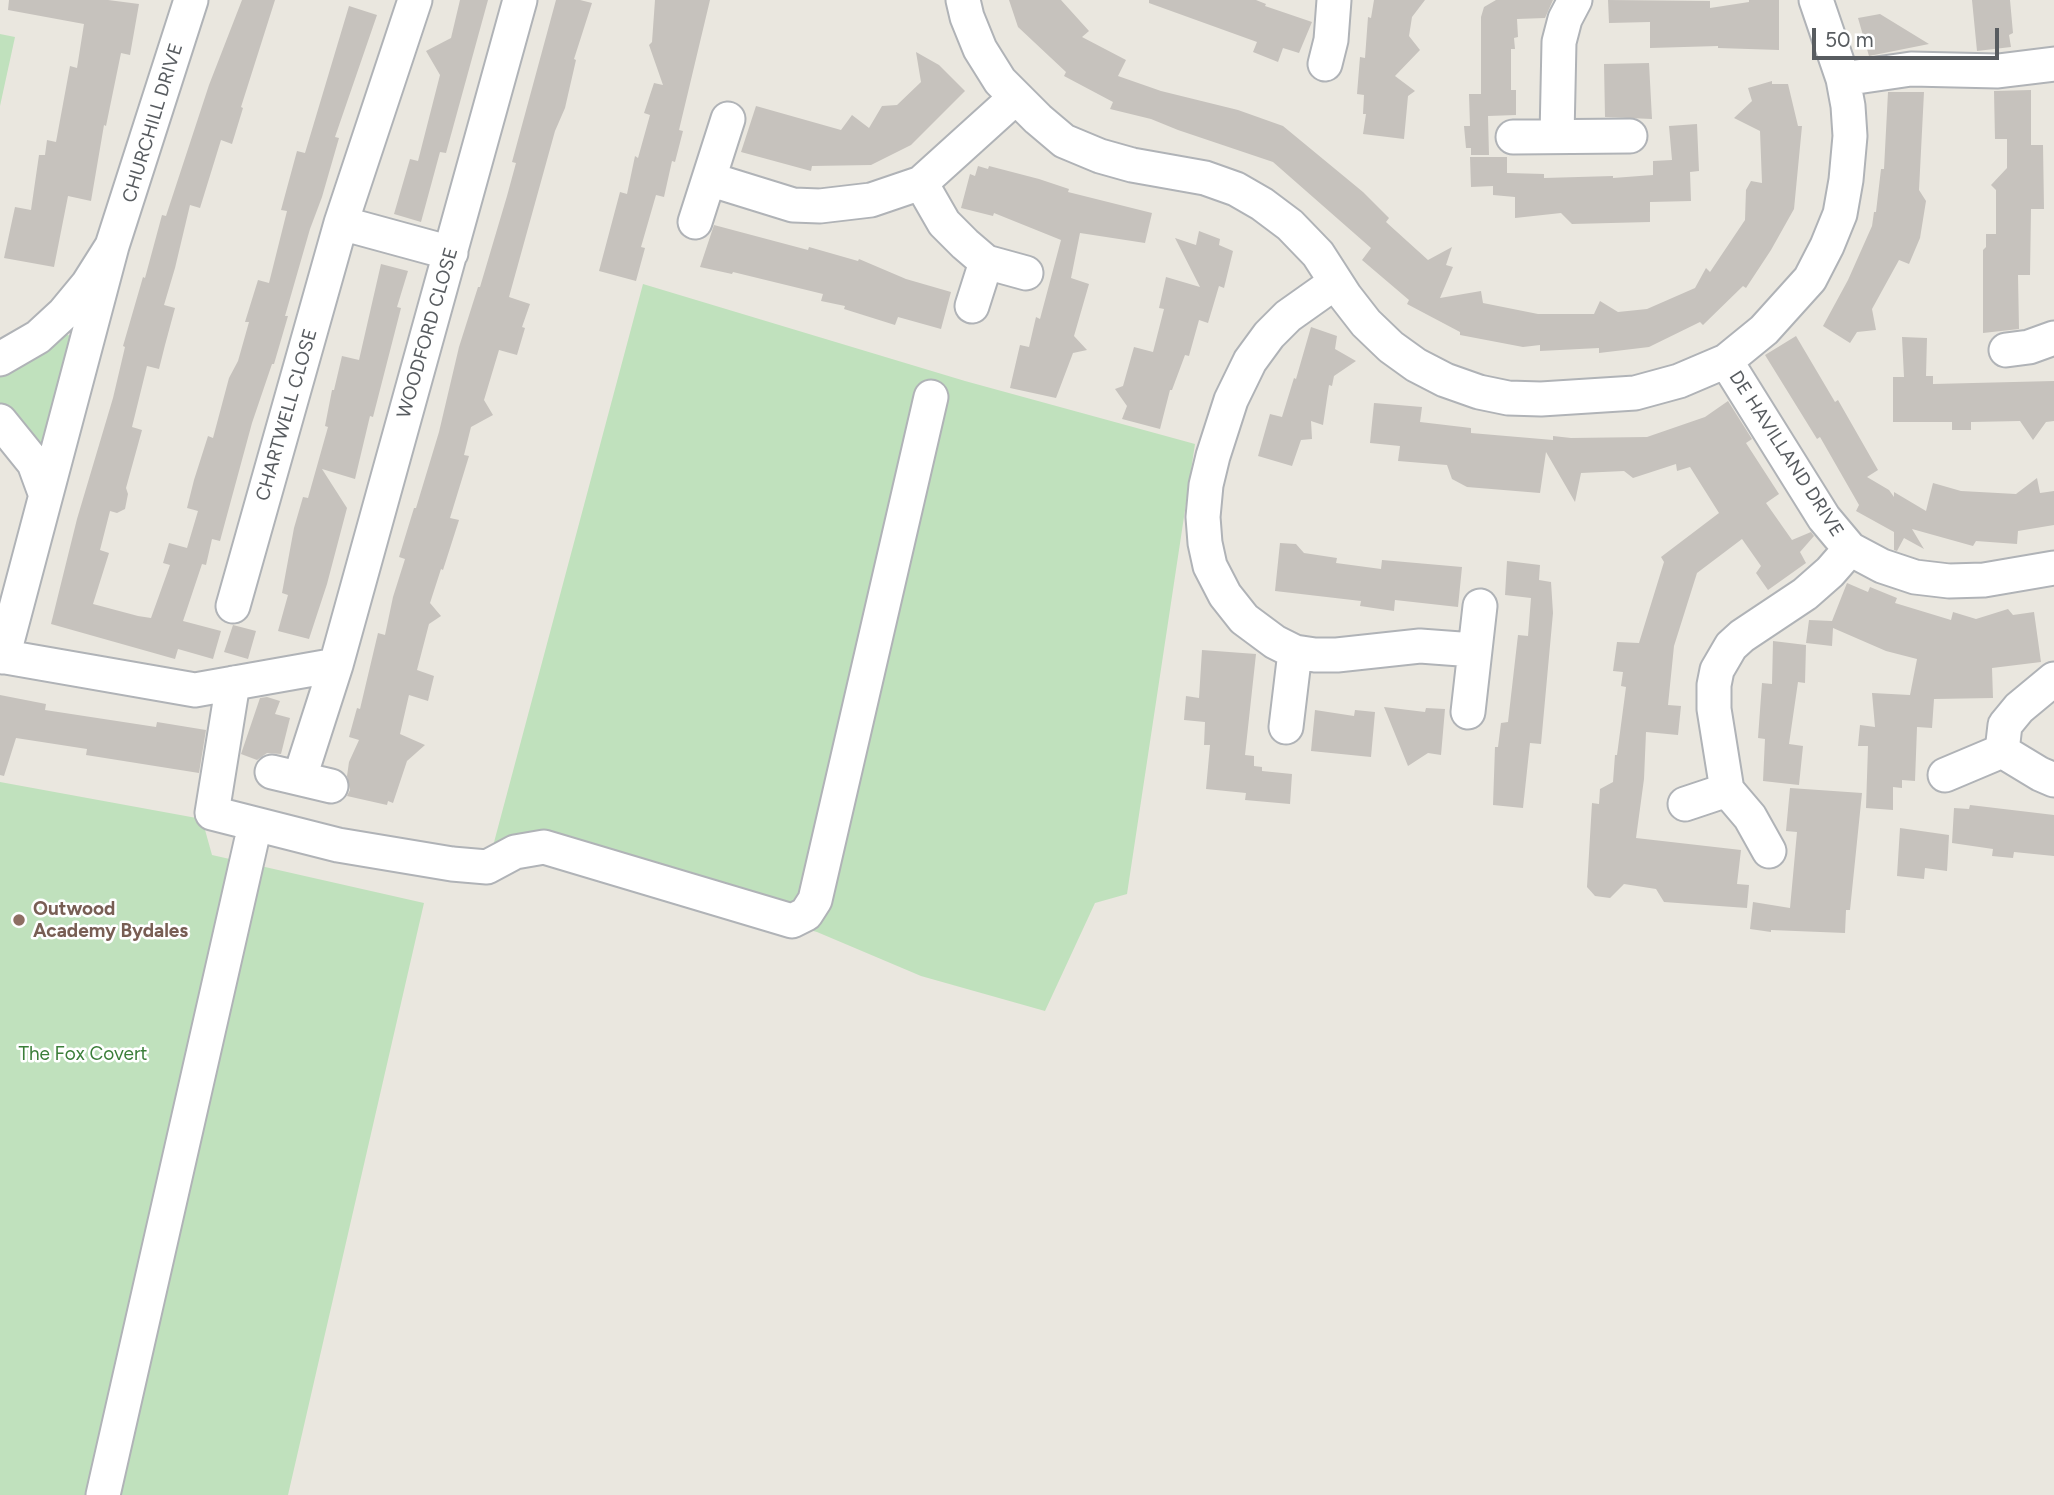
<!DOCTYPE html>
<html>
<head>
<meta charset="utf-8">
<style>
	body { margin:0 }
	#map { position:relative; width:2054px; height:1495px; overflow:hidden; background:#eae7df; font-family:Figtree,sans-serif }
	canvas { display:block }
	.scale { position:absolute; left:1812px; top:28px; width:187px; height:32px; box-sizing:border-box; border:4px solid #585c60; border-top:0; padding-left:9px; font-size:21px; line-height:24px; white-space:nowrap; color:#585c60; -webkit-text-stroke:5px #fff; paint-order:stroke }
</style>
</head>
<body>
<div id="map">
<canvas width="2054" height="1495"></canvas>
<div class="scale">50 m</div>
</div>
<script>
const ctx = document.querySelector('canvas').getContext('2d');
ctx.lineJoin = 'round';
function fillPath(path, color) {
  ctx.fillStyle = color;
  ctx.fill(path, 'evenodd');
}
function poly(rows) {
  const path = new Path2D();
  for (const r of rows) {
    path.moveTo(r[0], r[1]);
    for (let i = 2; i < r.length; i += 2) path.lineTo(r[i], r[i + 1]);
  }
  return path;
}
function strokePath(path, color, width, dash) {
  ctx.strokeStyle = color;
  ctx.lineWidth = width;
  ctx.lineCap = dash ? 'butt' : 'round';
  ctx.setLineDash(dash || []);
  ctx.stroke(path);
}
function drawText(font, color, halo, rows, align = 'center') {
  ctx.font = font + ' Figtree,sans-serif';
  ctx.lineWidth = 5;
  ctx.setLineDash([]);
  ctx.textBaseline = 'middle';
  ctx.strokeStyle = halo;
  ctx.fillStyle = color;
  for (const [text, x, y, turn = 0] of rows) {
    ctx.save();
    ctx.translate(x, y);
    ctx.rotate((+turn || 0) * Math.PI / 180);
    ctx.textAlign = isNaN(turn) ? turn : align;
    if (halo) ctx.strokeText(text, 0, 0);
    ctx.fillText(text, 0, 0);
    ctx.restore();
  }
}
fillPath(poly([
	[0,34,15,37,0,106],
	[643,284,965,381,1195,444,1127,894,1095,903,1045,1011,921,976,817,932,493,846],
	[64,333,72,337,45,446,38,447,0,407,0,375],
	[0,782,202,819,212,855,424,903,288,1495,0,1495]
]), '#c0e1bd');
fillPath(poly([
	[9,0,108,0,139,4,130,55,121,53,106,126,104,125,91,201,68,196,54,267,4,258,15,207,31,210,39,155,45,155,47,140,56,142,70,66,77,68,84,24,8,10],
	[242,0,275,0,241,107,243,108,232,144,221,140,200,208,190,205,175,268,164,305,175,308,165,345,159,369,147,366,132,427,142,430,126,488,128,494,125,509,117,513,110,511,100,550,109,553,93,604,138,616,151,618,170,565,163,563,169,543,187,548,198,511,187,508,194,480,208,436,213,438,229,378,238,361,249,322,245,322,258,280,269,283,287,211,281,210,297,151,305,153,349,6,377,15,335,137,339,138,322,197,310,229,285,316,288,316,274,364,272,364,252,423,220,541,212,539,206,565,202,564,183,621,221,631,213,659,178,649,175,659,51,624,77,519,113,398,125,347,123,346,143,277,145,278,162,215,166,216,209,85],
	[460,0,488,0,446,153,440,152,421,222,394,214,410,159,418,161,440,75,426,51,451,38],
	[556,0,580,0,592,3,574,59,576,60,565,108,555,131,509,297,530,304,522,327,525,328,517,355,499,350,484,400,493,415,471,427,464,455,469,456,450,518,459,520,443,570,441,569,430,603,441,616,429,624,417,670,434,676,428,701,409,695,400,734,425,745,407,761,393,803,388,801,387,805,347,796,350,790,347,776,349,762,359,740,349,737,357,708,360,709,378,633,385,635,393,597,405,559,399,557,414,508,416,508,439,432,459,347,478,287,480,287,507,196,516,163,512,162],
	[655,0,710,0,679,130,683,131,675,162,672,161,664,197,656,195,641,247,645,248,636,281,599,271,620,192,627,194,635,156,638,158,650,115,644,113,654,83,663,85,649,45,652,42],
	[1009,0,1061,0,1089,31,1082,37,1126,60,1118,76,1161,91,1238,110,1283,126,1363,192,1389,218,1386,222,1428,260,1452,247,1446,265,1453,267,1440,298,1481,291,1483,303,1538,314,1594,314,1600,301,1618,312,1647,309,1695,288,1706,268,1710,272,1745,220,1746,190,1751,181,1762,183,1760,131,1734,118,1752,101,1748,88,1772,81,1772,84,1788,84,1798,126,1802,126,1794,209,1771,250,1746,288,1743,286,1703,325,1700,322,1649,347,1599,353,1599,348,1540,351,1540,345,1523,347,1460,335,1460,332,1407,304,1409,300,1362,260,1371,248,1273,162,1178,130,1151,119,1110,109,1113,102,1064,76,1066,72,1018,27],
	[1149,0,1256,0,1266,4,1265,6,1312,22,1299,53,1283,48,1278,62,1253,52,1257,42,1149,3],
	[1374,0,1425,0,1412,17,1409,36,1420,50,1395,76,1415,91,1408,96,1404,139,1363,134,1366,114,1363,114,1364,95,1357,94,1360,57,1365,58,1368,17,1371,18],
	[1496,0,1553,0,1545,18,1517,19,1518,37,1514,38,1515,49,1511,49,1511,90,1516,90,1516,115,1488,116,1489,155,1471,155,1471,148,1466,148,1464,126,1470,126,1469,94,1481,94,1481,17,1484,7],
	[1608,0,1710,1,1710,8,1749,2,1749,0,1779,0,1779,50,1718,48,1718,46,1650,48,1650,22,1609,23],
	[1972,0,2010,0,2013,33,2009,35,2011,47,1977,51],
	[1880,14,1929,44,1869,56,1858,18],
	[916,52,939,65,965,91,911,145,871,165,812,166,811,171,741,152,756,106,841,130,852,115,869,128,882,106,897,105,921,82],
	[1649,63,1652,119,1605,117,1604,64],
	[2031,90,2031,145,2043,145,2044,209,2031,209,2030,275,2018,275,2019,329,1983,333,1983,250,1986,247,1986,234,1996,234,1996,190,1991,185,2007,168,2007,139,1995,139,1994,91],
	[1888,92,1924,92,1919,190,1926,201,1920,238,1909,264,1899,260,1872,309,1876,330,1857,332,1850,343,1823,326,1848,280,1872,226,1874,212,1876,212,1881,169,1884,169],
	[1697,124,1699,171,1690,172,1691,201,1650,202,1650,222,1572,224,1561,213,1515,218,1515,197,1493,195,1493,186,1471,187,1470,157,1507,157,1507,173,1544,174,1544,178,1613,176,1613,178,1653,175,1653,161,1672,160,1669,126],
	[978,166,988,169,989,166,1039,179,1069,189,1068,192,1152,213,1145,243,1080,233,1071,278,1089,284,1074,336,1087,350,1073,353,1056,398,1010,388,1020,345,1029,347,1036,317,1040,319,1061,240,994,213,993,216,961,208,970,174,975,176],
	[714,225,808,250,809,247,858,261,859,259,906,279,951,292,941,329,898,317,895,325,844,309,845,306,821,301,823,294,733,272,732,274,700,267],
	[1199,231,1220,239,1219,245,1233,251,1224,288,1219,286,1208,323,1199,320,1189,356,1185,355,1172,390,1170,390,1160,429,1122,419,1127,406,1115,389,1123,386,1134,347,1153,352,1164,309,1159,308,1166,277,1200,287,1175,238,1196,245],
	[381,264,408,271,397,307,401,308,373,417,370,416,355,479,322,469,347,508,327,584,309,639,278,631,288,595,282,593,294,528,303,497,308,498,328,427,325,426,332,390,334,390,342,356,359,360],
	[1311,327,1337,336,1335,349,1356,361,1334,376,1332,386,1329,385,1323,425,1311,421,1312,439,1301,440,1292,466,1258,456,1270,414,1282,417,1294,378,1296,379],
	[1796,336,1835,402,1838,400,1878,470,1867,477,1889,490,1894,497,1894,492,1926,511,1933,483,1961,491,2016,494,2037,478,2040,493,2054,491,2054,525,2018,531,2017,544,1976,541,1973,546,1912,529,1924,549,1904,538,1897,551,1894,550,1894,532,1856,511,1859,505,1820,437,1817,439,1765,355],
	[1902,337,1927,338,1926,376,1933,376,1933,384,2054,381,2054,421,2046,422,2033,440,2020,421,1971,422,1971,430,1952,430,1952,422,1893,422,1893,377,1904,377],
	[1728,401,1752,439,1746,443,1779,494,1766,503,1792,540,1811,532,1814,536,1800,552,1806,563,1768,590,1756,573,1761,566,1742,539,1697,573,1674,646,1668,705,1681,706,1678,735,1646,732,1644,779,1636,838,1741,850,1737,884,1749,885,1747,908,1664,902,1656,889,1624,884,1610,898,1595,896,1587,887,1592,803,1599,804,1600,789,1613,782,1615,755,1617,755,1626,687,1621,686,1623,672,1613,671,1617,642,1639,643,1664,562,1661,557,1719,513,1690,467,1677,471,1676,464,1633,478,1624,471,1581,473,1575,502,1546,452,1540,493,1467,487,1452,479,1447,465,1398,461,1400,446,1370,443,1374,403,1422,407,1420,422,1471,428,1471,433,1553,440,1553,436,1571,438,1647,437,1705,417],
	[1280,543,1296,544,1304,553,1337,558,1336,563,1381,569,1382,560,1462,567,1458,607,1395,600,1394,611,1360,606,1361,601,1275,591],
	[1507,561,1540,565,1539,580,1551,582,1553,613,1541,744,1530,743,1523,808,1493,805,1495,747,1498,747,1501,723,1508,722,1518,635,1528,636,1531,598,1505,595],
	[1847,583,1868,592,1870,587,1897,598,1895,603,1951,620,1953,612,1976,619,2008,609,2013,615,2034,612,2041,662,1992,668,1993,698,1934,699,1932,728,1917,727,1915,781,1902,780,1902,788,1893,787,1893,810,1866,808,1868,746,1858,746,1860,725,1875,727,1872,693,1910,695,1917,659,1886,651,1833,628,1832,646,1806,643,1809,620,1832,621],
	[233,625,256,631,248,659,224,652],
	[1773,641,1806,645,1805,683,1798,682,1789,744,1803,746,1799,785,1763,781,1765,739,1758,738,1762,683,1772,684],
	[1202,650,1256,654,1245,755,1254,756,1254,766,1262,767,1262,771,1292,774,1290,804,1245,800,1246,793,1206,789,1210,745,1204,745,1205,722,1184,720,1186,696,1199,698],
	[0,695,46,704,45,710,156,727,157,722,206,730,199,773,86,755,87,749,16,738,4,776,0,775],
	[267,697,280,701,275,714,290,718,281,754,267,753,257,760,241,754,260,698],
	[1384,707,1425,712,1426,708,1445,709,1441,755,1428,753,1408,766],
	[1315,710,1354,716,1355,710,1375,712,1371,757,1311,751],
	[1790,788,1862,793,1850,910,1846,910,1845,933,1771,930,1771,932,1750,929,1753,902,1790,908,1797,832,1786,831],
	[1970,805,2054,815,2054,856,2014,852,2013,858,1992,856,1993,849,1952,843,1954,808,1969,809],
	[1900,828,1949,835,1947,871,1925,868,1924,879,1897,876]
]), '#c6c2bd');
const minor = poly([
	[963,0,967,17,980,49,1000,81,1038,119,1064,141,1100,156,1132,165,1205,178,1236,189,1262,204,1290,225,1318,254,1345,296,1366,323,1391,347,1416,365,1445,380,1479,392,1508,398,1541,399,1635,393,1679,381,1726,361,1764,330,1810,279,1827,246,1840,214,1846,180,1850,136,1848,106,1843,79,1816,0],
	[1325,64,1331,40,1334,0],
	[1843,79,1911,69,1998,71,2054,64],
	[1557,136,1559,42,1565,19,1575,0],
	[1513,137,1630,136],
	[709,179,793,205,820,206,871,200,921,183,1015,98],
	[921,183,944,223,965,244,986,262,1026,273],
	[695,222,728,119],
	[341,223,451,253],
	[1336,282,1288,316,1269,335,1250,361,1231,400,1213,456,1206,485,1203,517,1205,543,1210,566,1225,595,1244,619,1275,642,1295,652,1315,655,1337,655,1420,646,1474,650],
	[972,306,986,262],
	[2006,350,2029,347,2054,338],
	[0,359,38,337,64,313,88,284,112,246,191,0],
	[1726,361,1824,518,1850,549,1882,566,1915,577,1949,581,1984,580,2054,568],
	[0,421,34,463,45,493],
	[233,606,341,223,415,0],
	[0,656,195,690,336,665],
	[3,657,112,246],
	[233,683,212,813,338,845,452,864,487,867,515,852,544,847,792,921,806,914,815,900,931,397],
	[1468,712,1480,606],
	[1286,727,1295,652],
	[2002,751,2005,725,2019,708,2054,679],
	[272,772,331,786],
	[1945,775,2002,751,2040,774,2054,780],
	[300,777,336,665,520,0],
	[1685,804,1727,790],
	[1769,851,1750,817,1727,790,1714,709,1714,685,1717,670,1731,646,1742,636,1805,594,1830,572,1850,549],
	[103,1495,255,825]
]);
strokePath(minor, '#b0b3b7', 37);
strokePath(minor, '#fff', 33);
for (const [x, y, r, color] of [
	[19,920,7,"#8d6e63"]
]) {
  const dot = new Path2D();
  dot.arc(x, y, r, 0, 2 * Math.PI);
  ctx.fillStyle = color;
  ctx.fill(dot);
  strokePath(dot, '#fff', 2.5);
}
drawText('19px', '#585c60', '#fff', [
	["CHURCHILL DRIVE",153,123,-73],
	["WOODFORD CLOSE",428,333,-74],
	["CHARTWELL CLOSE",287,415,-74],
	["DE HAVILLAND DRIVE",1786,454,57]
]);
drawText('bold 19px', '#785e54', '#fff', [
	["Outwood",33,909],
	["Academy Bydales",33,931]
], 'left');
drawText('19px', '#3b7e39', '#fff', [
	["The Fox Covert",83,1054]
]);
</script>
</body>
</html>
